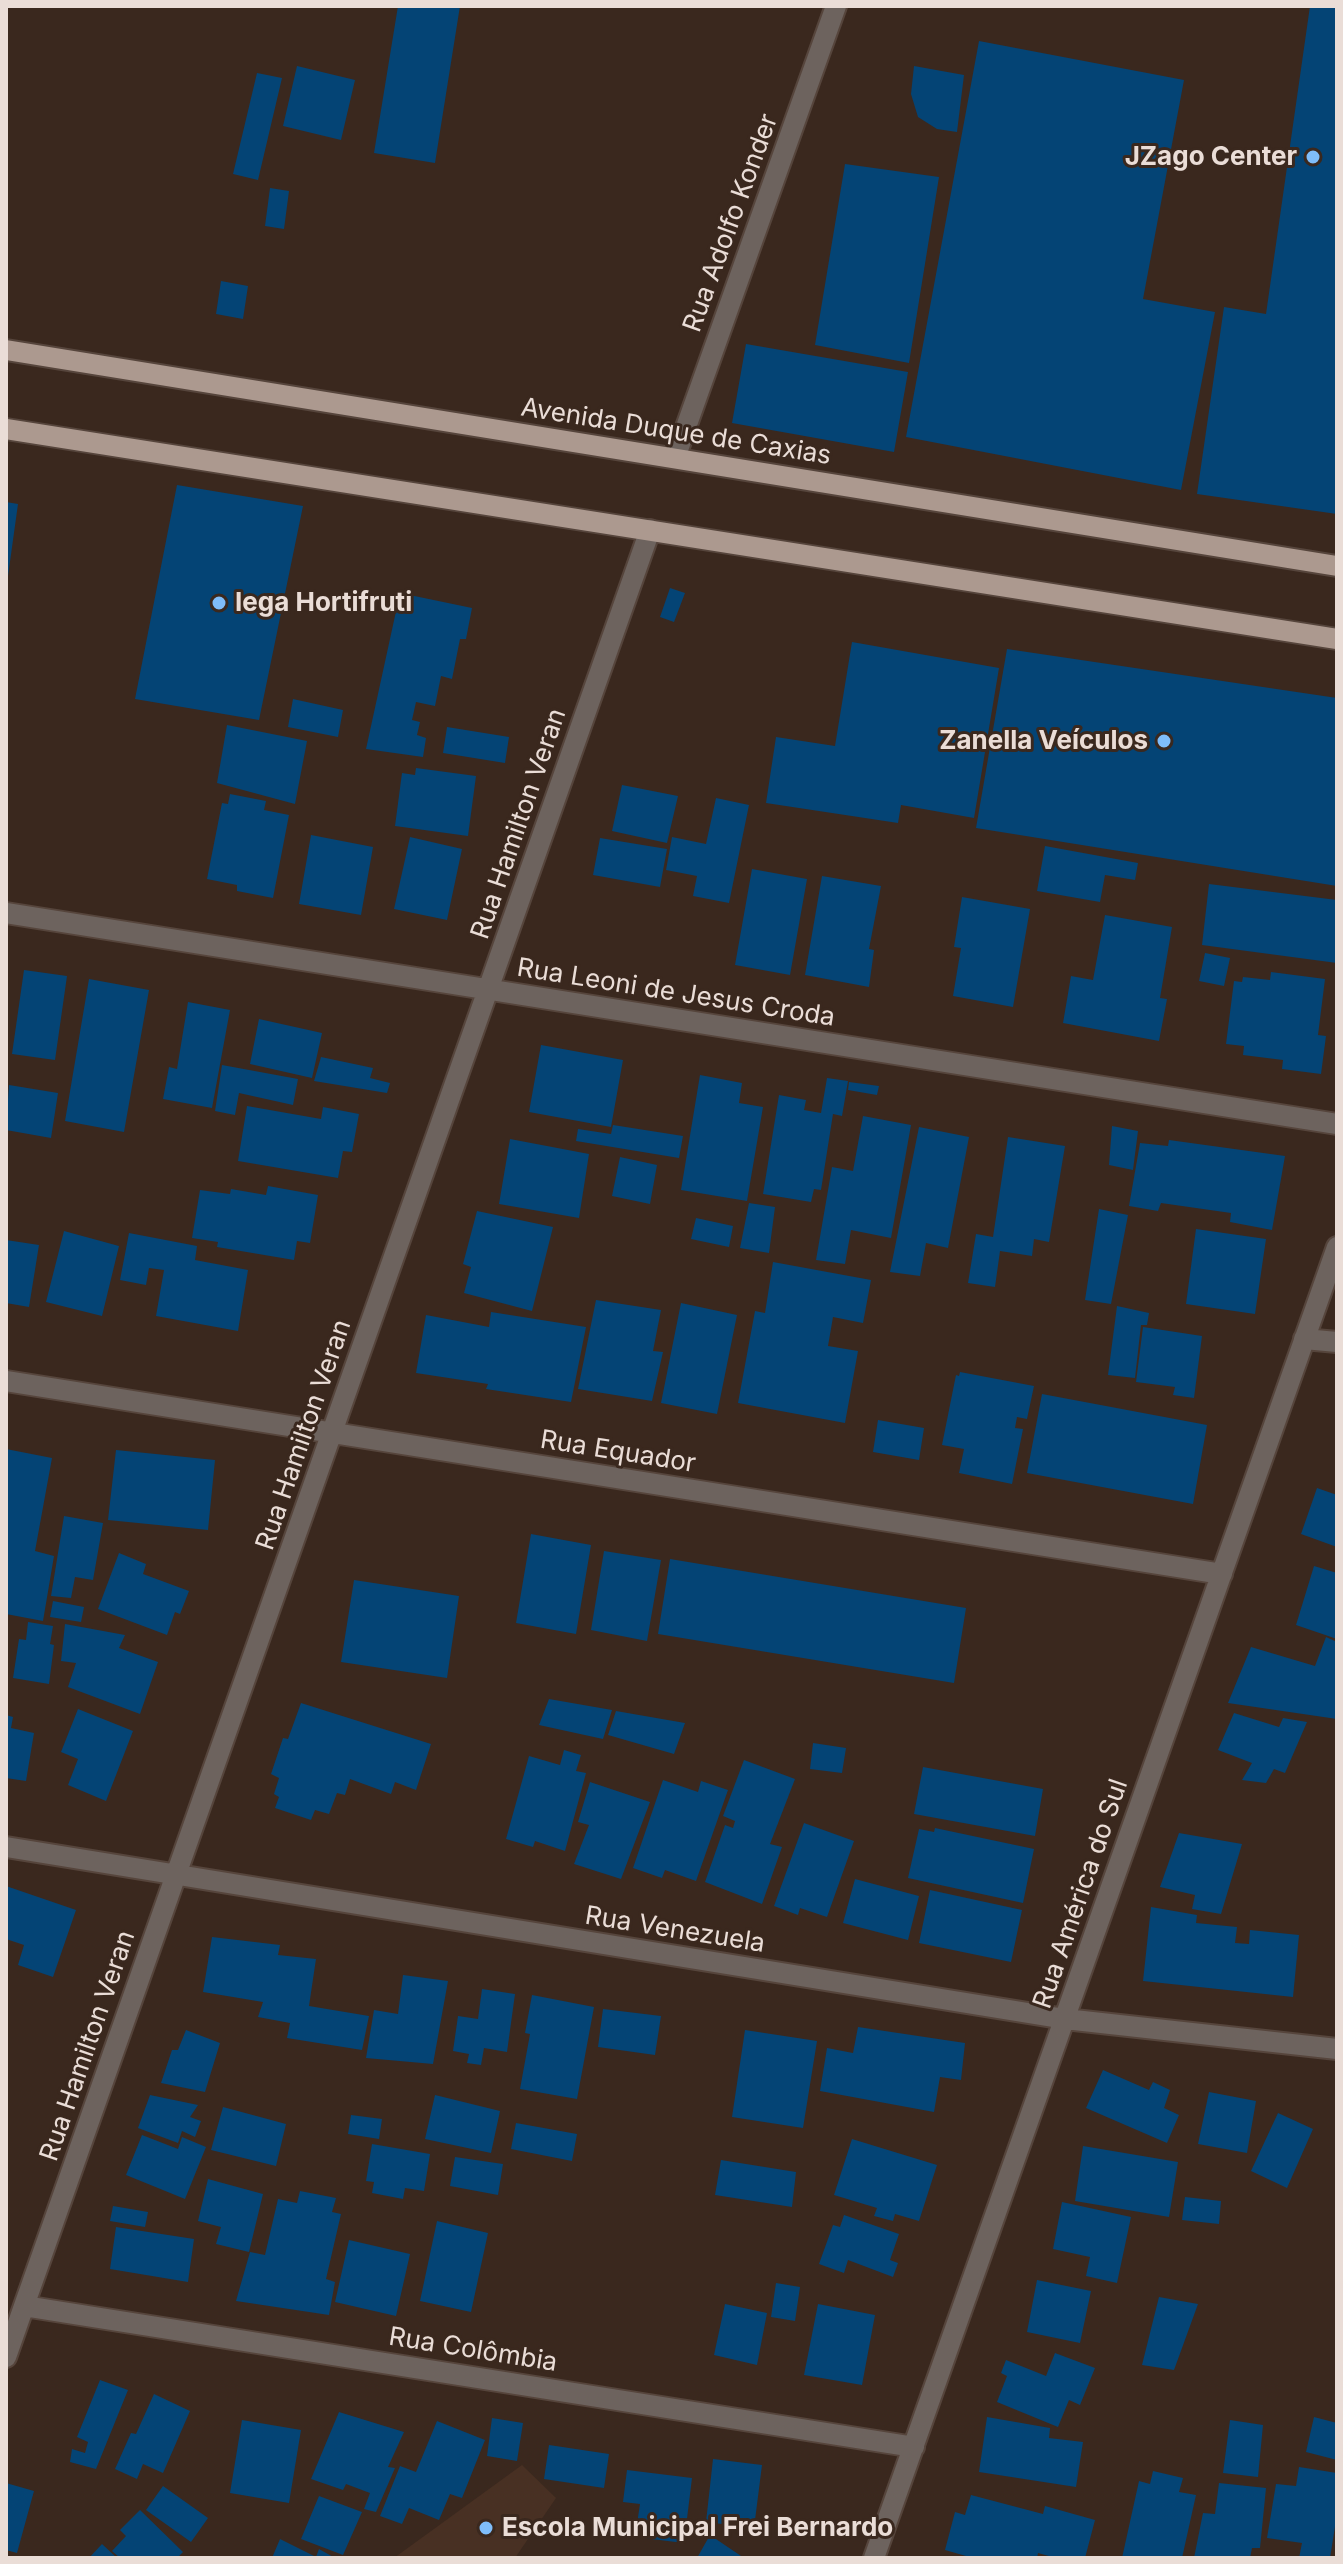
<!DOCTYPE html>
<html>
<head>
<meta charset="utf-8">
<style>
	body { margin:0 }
	#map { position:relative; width:1343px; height:2564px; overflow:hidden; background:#3a281e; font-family:Inter,sans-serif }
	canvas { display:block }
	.frame { position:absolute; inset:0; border:8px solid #eaddd7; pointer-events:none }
</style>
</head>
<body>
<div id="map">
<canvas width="1343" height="2564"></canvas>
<div class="frame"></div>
</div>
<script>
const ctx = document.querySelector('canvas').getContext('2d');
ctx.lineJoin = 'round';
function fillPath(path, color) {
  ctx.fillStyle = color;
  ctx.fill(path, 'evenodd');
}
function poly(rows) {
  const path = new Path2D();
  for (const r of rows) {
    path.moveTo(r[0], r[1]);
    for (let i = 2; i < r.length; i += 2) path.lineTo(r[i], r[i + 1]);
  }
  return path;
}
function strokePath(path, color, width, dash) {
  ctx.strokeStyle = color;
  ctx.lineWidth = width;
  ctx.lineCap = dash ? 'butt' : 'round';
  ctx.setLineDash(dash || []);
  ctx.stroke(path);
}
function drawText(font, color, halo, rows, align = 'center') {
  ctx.font = font + ' Inter,sans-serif';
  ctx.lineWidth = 6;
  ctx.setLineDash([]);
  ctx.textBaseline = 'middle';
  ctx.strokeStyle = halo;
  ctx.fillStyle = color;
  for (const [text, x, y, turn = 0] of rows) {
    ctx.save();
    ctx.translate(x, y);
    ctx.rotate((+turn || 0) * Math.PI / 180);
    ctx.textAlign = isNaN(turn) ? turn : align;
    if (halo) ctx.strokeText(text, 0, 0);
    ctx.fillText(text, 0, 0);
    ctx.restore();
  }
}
fillPath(poly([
	[522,2465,556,2498,515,2558,394,2558]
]), '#483023');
fillPath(poly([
	[398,6,460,6,435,163,374,153],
	[1310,6,1337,6,1337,514,1197,494,1224,307,1266,314],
	[979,41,1184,80,1143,299,1215,312,1181,490,906,437],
	[297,66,355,80,341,140,283,126],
	[914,66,964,75,957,132,937,129,918,117,911,94],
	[257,73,282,78,258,180,233,174],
	[845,164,939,177,909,363,815,345],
	[270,188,289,191,284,229,265,226],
	[221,281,248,286,243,319,216,314],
	[746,344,908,372,894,452,732,423],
	[177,485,303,506,259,720,135,699],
	[6,502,18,504,8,576,6,576],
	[670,588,685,593,674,622,660,617],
	[400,593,472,608,466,639,460,639,452,679,441,676,435,706,416,702,412,720,420,722,417,735,426,738,423,757,366,749],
	[852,642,999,668,974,818,901,805,898,823,766,803,776,737,835,746],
	[1007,649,1337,698,1337,886,976,828],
	[293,699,343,710,338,737,288,727],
	[227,725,307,741,295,804,217,783],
	[447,727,509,737,505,763,443,753],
	[416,768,476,776,468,836,395,826,402,773,415,775],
	[622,785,678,796,667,843,612,831],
	[230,794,266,801,264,810,289,815,273,898,237,891,237,885,207,879,222,803,228,804],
	[716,798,749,805,729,903,693,896,697,876,666,870,672,837,706,844],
	[311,835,373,847,361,915,299,904],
	[410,837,462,849,447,920,394,909],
	[600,838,667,849,660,887,593,875],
	[1045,846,1138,863,1135,880,1105,875,1100,902,1037,891],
	[752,869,807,879,790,975,735,965],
	[822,876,881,886,869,949,874,950,869,987,805,975],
	[1209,884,1337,900,1337,963,1202,945],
	[962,897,1030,909,1013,1007,953,996,961,948,954,947],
	[1105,915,1172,927,1160,998,1167,999,1159,1041,1063,1023,1071,976,1093,980],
	[1205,953,1230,958,1224,986,1199,981],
	[24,970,67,976,55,1060,12,1054],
	[1271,972,1325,979,1318,1035,1326,1036,1321,1074,1282,1069,1283,1060,1243,1055,1244,1046,1226,1044,1234,981,1242,982,1243,977,1270,980],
	[89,979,149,990,124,1132,65,1121],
	[188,1002,230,1010,212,1108,163,1099,169,1067,177,1069],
	[259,1019,322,1033,312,1078,250,1064],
	[541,1045,623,1060,611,1127,529,1112],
	[321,1057,373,1068,370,1078,390,1083,387,1093,314,1081],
	[222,1065,298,1079,293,1105,239,1093,235,1115,215,1111],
	[700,1075,742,1083,739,1103,763,1107,747,1201,681,1190],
	[827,1078,848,1081,842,1116,833,1114,821,1190,814,1189,811,1202,763,1194,779,1095,806,1100,804,1110,821,1113],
	[849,1082,879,1086,877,1095,848,1090],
	[9,1085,58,1093,51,1138,6,1130],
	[247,1106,321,1119,323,1107,359,1114,352,1152,343,1151,338,1178,238,1161],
	[863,1116,911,1125,891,1238,851,1230,845,1264,816,1260,832,1167,853,1171],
	[613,1125,683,1136,679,1158,576,1141,578,1129,611,1134],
	[1112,1126,1138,1131,1133,1170,1109,1165],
	[919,1127,969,1137,948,1248,926,1243,920,1276,890,1272],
	[1008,1137,1065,1146,1049,1242,1034,1239,1032,1256,1000,1251,995,1287,968,1283,976,1234,993,1237],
	[510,1139,589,1154,579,1218,499,1204],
	[1169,1140,1285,1156,1272,1230,1230,1222,1231,1213,1161,1203,1158,1211,1129,1206,1140,1143,1168,1146],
	[620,1157,657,1165,650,1204,612,1196],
	[268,1186,318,1195,310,1243,297,1241,294,1260,217,1247,218,1242,192,1238,200,1190,230,1194,231,1189,266,1195],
	[749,1203,775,1207,769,1253,740,1248],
	[1099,1209,1128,1215,1111,1304,1085,1300],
	[477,1211,553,1227,532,1311,464,1293,471,1267,463,1264],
	[696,1218,733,1226,729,1247,691,1239],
	[1196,1229,1266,1239,1255,1314,1186,1304],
	[64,1231,119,1246,102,1316,46,1302],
	[129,1233,197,1246,195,1260,248,1270,238,1331,156,1316,164,1270,149,1268,146,1285,120,1280],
	[6,1240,39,1245,29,1307,6,1303],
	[773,1262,871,1280,863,1323,833,1317,828,1346,858,1351,845,1423,738,1403,755,1311,765,1313],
	[596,1300,661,1310,653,1351,663,1352,652,1401,578,1389],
	[681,1303,737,1315,717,1414,661,1403],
	[1117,1306,1149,1313,1147,1325,1141,1325,1135,1378,1108,1375],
	[491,1312,586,1327,571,1402,486,1389,488,1384,416,1373,426,1315,489,1327],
	[1143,1327,1202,1336,1194,1398,1173,1395,1175,1387,1136,1382],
	[960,1372,1034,1386,1027,1419,1017,1417,1015,1428,1023,1429,1012,1484,959,1473,964,1449,942,1445,956,1375,959,1376],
	[1042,1394,1207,1425,1193,1504,1027,1473],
	[878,1420,924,1428,919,1460,873,1452],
	[6,1449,52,1458,35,1551,54,1556,43,1621,6,1614],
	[116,1450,215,1460,208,1530,108,1520],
	[1317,1488,1337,1495,1337,1547,1301,1534],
	[64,1516,103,1523,93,1580,75,1577,71,1598,51,1596],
	[531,1534,591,1545,576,1634,516,1623],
	[604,1551,661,1560,647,1641,591,1630],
	[119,1553,146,1564,143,1574,189,1591,180,1614,175,1612,167,1635,98,1609],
	[670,1559,966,1608,954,1683,658,1634],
	[1314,1566,1337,1573,1337,1639,1296,1625],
	[354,1580,459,1596,447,1678,341,1662],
	[53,1601,84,1607,81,1622,50,1617],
	[28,1622,53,1626,50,1644,54,1645,49,1684,13,1678,19,1639,26,1640],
	[65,1624,125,1635,119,1648,158,1662,140,1714,68,1687,76,1663,61,1661],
	[1326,1637,1337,1642,1337,1719,1228,1703,1251,1647,1315,1666],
	[549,1699,612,1710,603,1739,539,1725],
	[301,1703,431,1744,416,1790,395,1782,391,1794,350,1779,345,1795,337,1793,329,1814,315,1810,311,1820,275,1808,279,1797,274,1794,279,1778,271,1774,283,1738,288,1739],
	[78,1709,133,1731,106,1801,68,1785,78,1759,61,1752],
	[616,1711,685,1723,674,1754,608,1735],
	[1234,1713,1279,1727,1283,1718,1307,1722,1285,1773,1274,1769,1266,1783,1242,1780,1252,1763,1218,1750],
	[6,1715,13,1717,11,1728,34,1733,26,1781,6,1778],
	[813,1743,846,1748,842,1773,810,1769],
	[564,1750,581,1755,576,1771,586,1773,565,1851,535,1841,533,1847,506,1839,529,1756,560,1765],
	[744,1760,795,1779,770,1844,782,1847,762,1904,705,1882,725,1825,733,1828,735,1821,723,1816],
	[923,1767,1043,1789,1035,1836,914,1814],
	[663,1780,698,1792,701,1781,728,1790,696,1881,665,1870,662,1878,633,1868],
	[590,1782,650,1802,621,1879,574,1864,589,1825,578,1822],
	[804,1823,854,1841,827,1917,800,1908,798,1915,774,1906],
	[935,1828,1034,1849,1023,1903,908,1878,919,1829,934,1832],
	[1179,1833,1242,1844,1221,1914,1192,1909,1195,1895,1160,1887],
	[855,1879,919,1896,908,1940,843,1923],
	[6,1886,76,1910,53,1977,18,1965,24,1945,6,1939],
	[930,1890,1022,1910,1011,1962,919,1943],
	[1151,1907,1197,1915,1196,1923,1237,1927,1235,1943,1249,1944,1250,1930,1299,1935,1293,1997,1143,1981],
	[212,1937,280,1945,278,1955,316,1959,309,2006,369,2016,362,2050,287,2038,290,2023,258,2017,263,2002,203,1992],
	[403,1975,448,1981,433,2064,366,2058,374,2010,398,2014],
	[482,1989,515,1994,507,2052,484,2048,481,2065,467,2063,469,2054,453,2051,458,2016,478,2019],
	[532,1995,594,2007,577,2099,520,2089,530,2034,525,2033],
	[603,2009,661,2016,655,2055,598,2047],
	[858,2027,965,2043,961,2080,940,2077,934,2112,820,2091,827,2048,853,2053],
	[186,2030,220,2043,205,2092,161,2083,172,2050,178,2050],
	[745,2030,817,2041,803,2128,732,2117],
	[1103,2070,1149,2090,1153,2082,1170,2090,1164,2108,1179,2115,1167,2143,1086,2108],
	[1209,2092,1256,2101,1247,2153,1198,2144],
	[150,2095,198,2105,190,2117,201,2121,195,2137,182,2131,178,2143,138,2128],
	[435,2095,500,2111,491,2153,425,2139],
	[223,2107,286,2124,276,2166,211,2150],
	[1278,2113,1313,2129,1287,2188,1251,2171],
	[351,2115,382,2119,379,2139,348,2134],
	[516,2123,577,2134,572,2161,511,2149],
	[142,2135,178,2149,182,2137,206,2147,185,2199,126,2175],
	[852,2139,937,2165,919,2221,895,2214,893,2221,874,2216,877,2208,834,2195],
	[372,2144,430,2154,424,2191,405,2188,403,2199,372,2193,374,2182,366,2181],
	[1083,2146,1178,2162,1169,2217,1075,2201],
	[455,2157,503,2164,498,2195,450,2186],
	[721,2160,796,2172,792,2207,715,2195],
	[208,2179,263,2194,249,2252,216,2244,221,2227,198,2221],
	[300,2191,336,2198,332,2212,341,2214,326,2279,335,2282,329,2315,236,2301,250,2252,265,2255,278,2199,297,2203],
	[1185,2197,1221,2201,1219,2224,1182,2220],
	[1062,2202,1131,2217,1117,2283,1086,2276,1090,2257,1053,2249],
	[113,2206,148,2212,145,2227,110,2221],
	[844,2215,899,2234,890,2260,898,2263,893,2277,848,2260,844,2273,819,2264,833,2225,840,2227],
	[437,2221,488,2233,471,2312,420,2301],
	[116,2227,194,2239,188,2282,110,2269],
	[349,2240,410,2254,396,2316,335,2302],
	[1037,2280,1091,2291,1080,2343,1027,2332],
	[776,2283,800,2287,795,2321,771,2317],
	[1159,2297,1198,2304,1174,2370,1142,2365],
	[725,2304,767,2313,757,2365,714,2355],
	[818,2304,875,2315,862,2385,804,2375],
	[1055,2353,1095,2368,1080,2405,1069,2400,1058,2427,997,2402,1007,2376,1001,2373,1006,2360,1046,2376],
	[100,2380,128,2390,96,2469,70,2462,72,2449,85,2453,88,2442,77,2437],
	[154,2394,190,2411,163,2473,143,2464,137,2479,115,2469,131,2433,136,2434],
	[339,2412,404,2432,388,2467,395,2468,376,2512,364,2509,370,2493,346,2484,343,2490,311,2479],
	[987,2417,1050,2428,1049,2438,1083,2442,1076,2487,979,2472],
	[1314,2417,1337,2423,1337,2460,1306,2452],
	[492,2418,523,2423,517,2461,487,2456],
	[242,2420,301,2430,289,2503,230,2493],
	[1230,2420,1263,2425,1258,2477,1223,2473],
	[437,2421,485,2440,462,2498,450,2494,439,2520,409,2508,402,2524,380,2516,400,2466,416,2472],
	[549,2445,609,2454,604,2488,544,2479],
	[713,2459,762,2465,754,2528,706,2522],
	[1299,2467,1337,2473,1337,2514,1330,2558,1299,2558,1302,2543,1267,2538,1276,2484,1296,2486],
	[627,2470,692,2478,684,2543,635,2537,640,2504,623,2502],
	[1153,2471,1183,2478,1179,2492,1196,2495,1182,2558,1122,2558,1139,2481,1150,2484],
	[6,2483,34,2491,17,2553,6,2550],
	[1219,2483,1266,2488,1260,2548,1252,2548,1250,2558,1194,2558,1203,2513,1215,2514],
	[163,2486,208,2518,191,2542,146,2510],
	[971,2495,1043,2514,1045,2506,1095,2520,1085,2558,1056,2558,1038,2553,1037,2558,973,2558,945,2550,955,2512,965,2515],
	[319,2496,362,2512,343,2555,301,2539],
	[140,2510,183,2552,177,2558,120,2558,112,2551,126,2536,120,2530],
	[710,2535,744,2558,697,2558],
	[280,2539,316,2557,319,2549,335,2558,272,2558],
	[102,2544,117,2558,89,2558]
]), '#044475');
const minor = poly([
	[675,458,836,6],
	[6,913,1337,1124],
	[1304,1339,1337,1342],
	[6,1381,1222,1574],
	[6,1847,1065,2019,1337,2049],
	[24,2306,914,2447],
	[6,2357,650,530],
	[874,2558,1337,1247]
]);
const primary = poly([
	[6,350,1337,566],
	[6,429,1337,639]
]);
strokePath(minor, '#56453c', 24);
strokePath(primary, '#56453c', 24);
strokePath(minor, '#6d635e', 20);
strokePath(primary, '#ac998f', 20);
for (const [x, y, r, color] of [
	[1313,157,8,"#7fbdfa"],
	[219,603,8,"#7fbdfa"],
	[1164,741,8,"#7fbdfa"],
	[486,2528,8,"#7fbdfa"]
]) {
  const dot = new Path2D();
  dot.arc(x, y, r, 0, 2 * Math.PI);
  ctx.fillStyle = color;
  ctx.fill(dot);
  strokePath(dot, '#3a281e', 3);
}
drawText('bold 26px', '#eaddd7', '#3a281e', [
	["JZago Center",1297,157],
	["Iega Hortifruti",235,603,"left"],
	["Zanella Veículos",1148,741],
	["Escola Municipal Frei Bernardo",502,2528,"left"]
], 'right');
drawText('26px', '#eaddd7', '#3a281e', [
	["Rua Adolfo Konder",731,223,-70],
	["Avenida Duque de Caxias",676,432,9],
	["Rua Hamilton Veran",519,824,-71],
	["Rua Leoni de Jesus Croda",676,993,9],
	["Rua Hamilton Veran",304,1435,-71],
	["Rua Equador",618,1452,9],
	["Rua América do Sul",1081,1894,-71],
	["Rua Venezuela",675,1930,9],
	["Rua Hamilton Veran",88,2046,-71],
	["Rua Colômbia",473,2350,9]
]);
</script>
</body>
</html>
